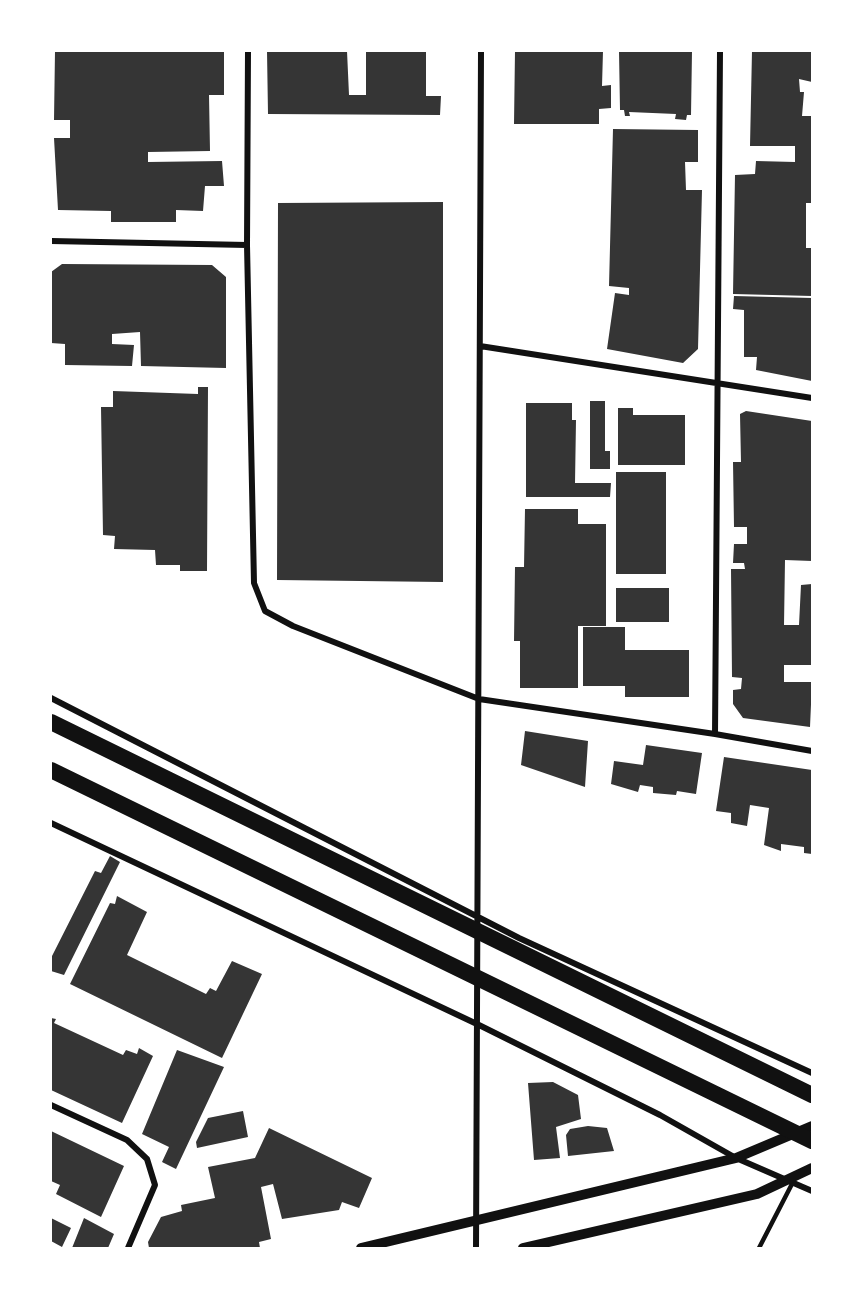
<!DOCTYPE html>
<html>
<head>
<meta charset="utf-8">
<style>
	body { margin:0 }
	#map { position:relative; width:863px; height:1299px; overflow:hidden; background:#fff; font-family:Rubik,sans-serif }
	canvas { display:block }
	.frame { position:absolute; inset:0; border:52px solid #fff; pointer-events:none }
</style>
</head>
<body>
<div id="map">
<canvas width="863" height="1299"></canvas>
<div class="frame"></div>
</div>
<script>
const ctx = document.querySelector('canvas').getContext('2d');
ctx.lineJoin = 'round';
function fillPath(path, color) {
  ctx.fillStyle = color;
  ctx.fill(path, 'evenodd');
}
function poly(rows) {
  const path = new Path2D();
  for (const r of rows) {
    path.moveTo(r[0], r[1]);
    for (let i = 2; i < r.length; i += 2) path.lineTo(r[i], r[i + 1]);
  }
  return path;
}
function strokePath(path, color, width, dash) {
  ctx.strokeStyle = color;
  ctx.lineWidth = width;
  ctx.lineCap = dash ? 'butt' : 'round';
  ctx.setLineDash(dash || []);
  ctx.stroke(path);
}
fillPath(poly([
	[55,51,224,51,224,95,209,95,210,151,148,152,148,162,222,161,224,186,205,186,203,211,176,210,176,222,111,222,111,211,58,210,54,138,70,138,70,120,54,120],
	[267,51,347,51,349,95,366,95,366,51,426,51,426,96,441,96,440,115,268,114],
	[515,51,603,51,602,86,611,85,611,108,599,109,599,124,514,124],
	[619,51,692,51,691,115,687,115,686,120,675,119,676,114,629,112,630,116,625,116,624,110,620,110],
	[752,51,812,51,812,82,799,79,800,92,804,92,802,116,812,116,812,203,806,203,806,248,812,248,812,296,733,294,735,175,755,174,756,161,795,162,795,146,750,146],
	[613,129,698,130,698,162,685,162,686,190,702,190,698,349,683,363,607,349,615,293,629,295,629,288,609,286],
	[443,202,443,582,277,580,278,203],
	[62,264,212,265,226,277,226,368,141,366,140,332,112,334,112,344,134,345,132,366,65,365,65,344,51,343,51,272],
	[734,296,812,298,812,381,756,370,757,357,744,357,744,310,733,309],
	[198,387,208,387,207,571,180,571,180,565,156,565,155,550,114,549,115,536,103,535,101,407,113,407,113,391,198,394],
	[590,401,605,401,605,451,610,451,610,469,590,469],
	[526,403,572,403,572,420,576,420,575,483,611,483,610,497,526,497],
	[618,408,633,408,633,415,685,415,685,465,618,465],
	[746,411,812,421,812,561,785,560,784,625,799,625,801,585,812,584,812,665,784,665,784,682,812,682,810,727,743,718,733,704,733,690,741,689,742,678,732,677,731,569,745,569,744,563,733,563,734,544,747,544,747,527,734,527,733,462,741,462,740,414],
	[616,472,666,472,666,574,616,574],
	[525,509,578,509,578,524,606,524,606,626,578,626,578,688,520,688,520,641,514,641,515,567,524,567],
	[616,588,669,588,669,622,616,622],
	[583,627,625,627,625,650,689,650,689,697,625,697,625,686,583,686],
	[525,731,588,741,585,787,521,765],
	[646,745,702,753,696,794,677,791,676,795,653,793,653,787,640,785,638,792,611,784,614,761,643,765],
	[724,757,812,770,812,854,804,853,804,847,781,844,781,851,764,845,769,808,750,805,747,826,731,823,731,813,716,811],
	[110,856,120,862,64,975,51,971,51,958,95,871,101,873],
	[117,896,147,912,127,955,206,994,210,988,216,991,232,961,262,974,222,1058,70,984,110,903,115,904],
	[51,1018,56,1019,54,1023,123,1055,126,1050,137,1054,139,1048,153,1056,122,1123,51,1090],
	[177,1050,224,1067,176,1169,162,1162,169,1147,142,1134],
	[553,1082,578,1095,581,1119,556,1127,560,1158,534,1160,528,1083],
	[243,1111,248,1137,197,1148,196,1142,208,1118],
	[588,1126,607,1128,614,1151,568,1156,566,1135,570,1129],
	[269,1128,372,1178,359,1208,342,1202,339,1210,282,1219,273,1184,261,1187,271,1239,259,1242,260,1248,149,1248,148,1242,161,1217,182,1211,181,1205,215,1198,208,1167,255,1158],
	[51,1131,124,1166,101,1217,56,1194,60,1185,51,1181],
	[51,1218,71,1228,62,1247,51,1241],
	[84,1218,114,1234,108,1248,72,1248]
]), '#353535');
strokePath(poly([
	[759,1248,793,1182]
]), '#111', 4.5);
strokePath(poly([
	[248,51,247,245,254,583,265,611,293,626,479,699,715,734,812,751],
	[51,241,247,245],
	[480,346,812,398],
	[51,698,519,938,812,1073],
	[715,734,720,51],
	[51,823,479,1025,660,1115,736,1158,812,1191],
	[51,1105,127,1140,147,1159,155,1185,128,1248],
	[476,1248,481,51]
]), '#111', 6);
strokePath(poly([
	[361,1248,736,1158,812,1126],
	[523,1248,757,1194,812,1168]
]), '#111', 10);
strokePath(poly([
	[51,722,812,1095],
	[51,770,812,1141]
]), '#111', 16);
</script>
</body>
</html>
